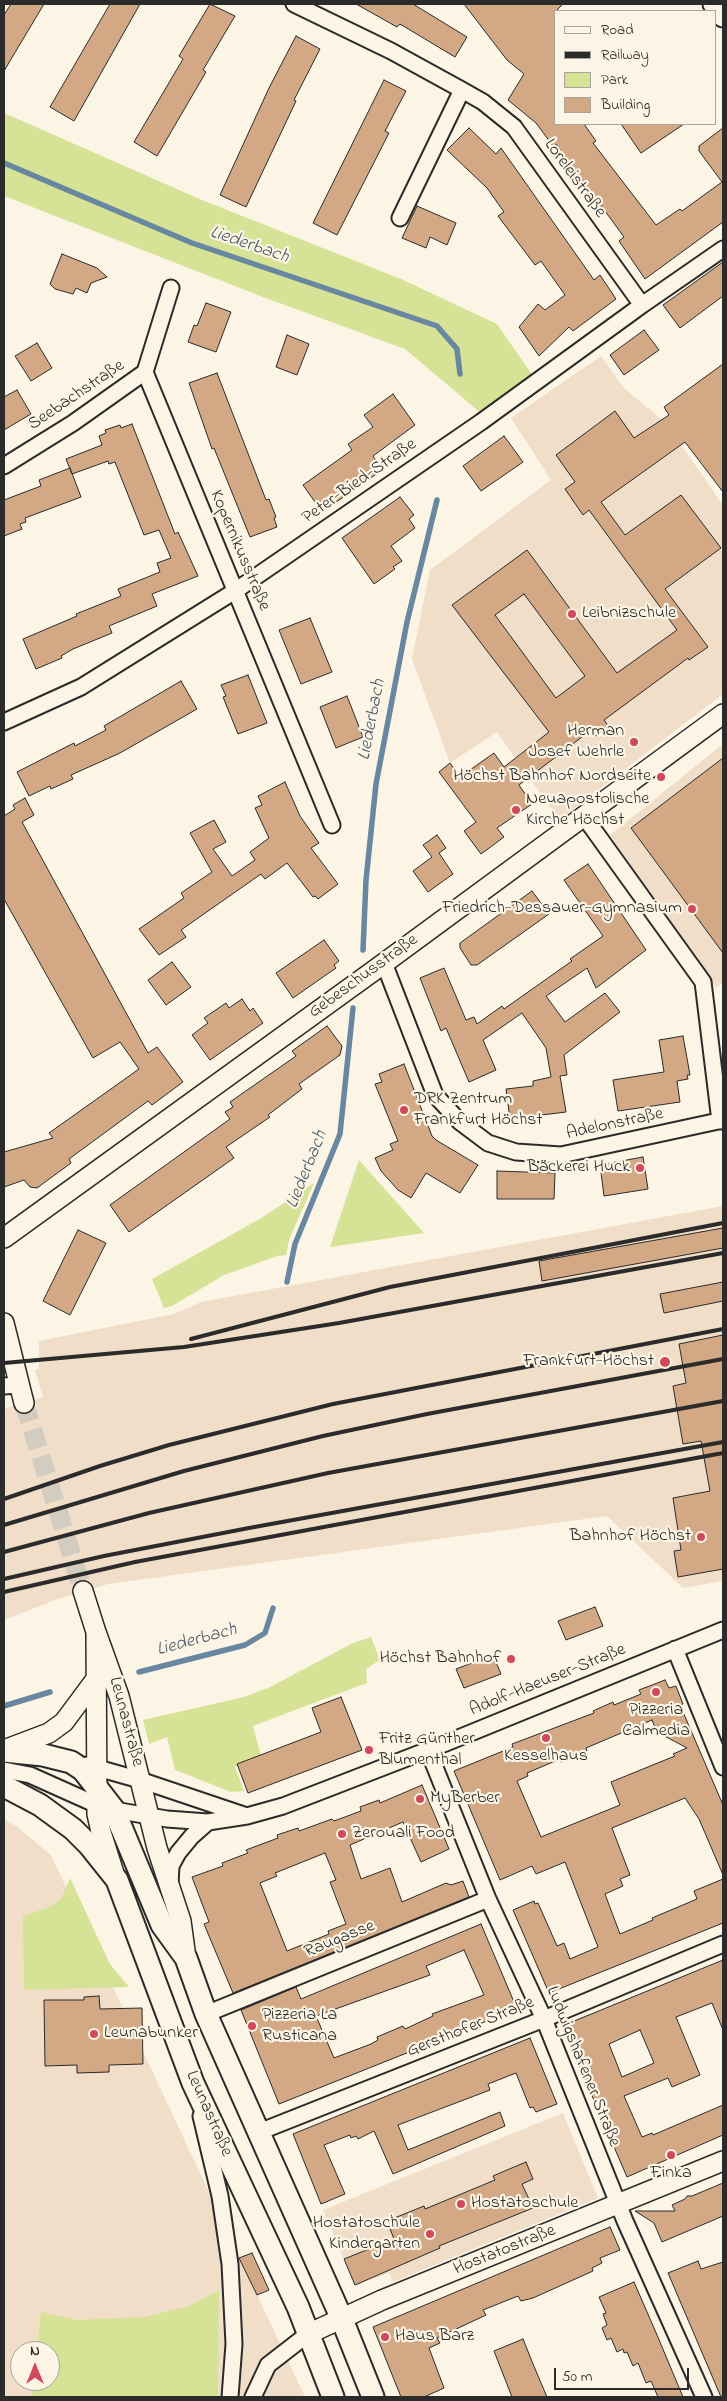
<!DOCTYPE html>
<html>
<head>
<meta charset="utf-8">
<style>
	body { margin:0 }
	#map { position:relative; width:727px; height:2401px; overflow:hidden; background:#fcf5e5; font-family:"Indie Flower",sans-serif }
	canvas { display:block }
	.frame { position:absolute; inset:0; border:5px solid #2b2b2b; pointer-events:none }
	.legend { position:absolute; left:554px; top:10px; width:162px; height:115px; box-sizing:border-box; background:#fcf5e5; border:1px solid #a8a49b; margin:0; padding:6px 9px; list-style:none; font-size:15px; color:#2b2b2b }
	.legend li { display:flex; align-items:center; gap:10px; height:25px }
	.legend b { width:25px; border:1px solid #a8a49b }
	.north { position:absolute; left:10px; top:2341px; width:50px; height:50px; box-sizing:border-box; background:#fcf5e5; border:1px solid #a8a49b; border-radius:50%; rotate:0deg; font-size:14px; font-weight:700; line-height:20px; text-align:center; color:#2b2b2b }
	.north::after { content:''; display:block; margin:auto; width:18px; height:22px; background:#d1495b; clip-path:polygon(50% 0,100% 100%,50% 72%,0 100%) }
	.scale { position:absolute; left:554px; top:2368px; width:135px; height:22px; box-sizing:border-box; border:2px solid #2b2b2b; border-top:0; padding-left:6px; font-size:15px; line-height:18px; white-space:nowrap; color:#2b2b2b; -webkit-text-stroke:4px #fcf5e5; paint-order:stroke }
</style>
</head>
<body>
<div id="map">
<canvas width="727" height="2401"></canvas>
<div class="frame"></div>
<ul class="legend">
<li><b style="height:6px;background:#fcf5e5"></b>Road</li>
<li><b style="height:6px;background:#2b2b2b"></b>Railway</li>
<li><b style="height:14px;background:#d6e396"></b>Park</li>
<li><b style="height:14px;background:#d3a885"></b>Building</li>
</ul>
<div class="north">N</div>
<div class="scale">50 m</div>
</div>
<script>
const ctx = document.querySelector('canvas').getContext('2d');
ctx.lineJoin = 'round';
function fillPath(path, color) {
  ctx.fillStyle = color;
  ctx.fill(path, 'evenodd');
}
function poly(rows) {
  const path = new Path2D();
  for (const r of rows) {
    path.moveTo(r[0], r[1]);
    for (let i = 2; i < r.length; i += 2) path.lineTo(r[i], r[i + 1]);
  }
  return path;
}
function strokePath(path, color, width, dash) {
  ctx.strokeStyle = color;
  ctx.lineWidth = width;
  ctx.lineCap = dash ? 'butt' : 'round';
  ctx.setLineDash(dash || []);
  ctx.stroke(path);
}
function drawText(font, color, halo, rows, align = 'center') {
  ctx.font = font + ' "Indie Flower",sans-serif';
  ctx.lineWidth = 4.5;
  ctx.setLineDash([]);
  ctx.textBaseline = 'middle';
  ctx.strokeStyle = halo;
  ctx.fillStyle = color;
  for (const [text, x, y, turn = 0] of rows) {
    ctx.save();
    ctx.translate(x, y);
    ctx.rotate((+turn || 0) * Math.PI / 180);
    ctx.textAlign = isNaN(turn) ? turn : align;
    if (halo) ctx.strokeText(text, 0, 0);
    ctx.fillText(text, 0, 0);
    ctx.restore();
  }
}
fillPath(poly([
	[601,356,624,388,666,423,723,505,723,694,559,820,497,732,450,763,412,659,430,570,551,480,511,418],
	[723,744,723,983,716,988,610,835],
	[723,1206,723,1581,683,1588,607,1516,108,1584,58,1599,4,1620,4,1409,43,1397,35,1370,39,1369,39,1341,174,1314,201,1302],
	[4,1819,16,1826,51,1855,305,2397,4,2397],
	[20,2351,50,2351,50,2381,20,2381],
	[563,2113,598,2198,393,2282,389,2273,355,2286,323,2210]
]), '#f0dec8');
fillPath(poly([
	[4,113,202,200,401,279,497,324,533,376,482,414,405,349,263,297,4,196],
	[359,1160,424,1233,330,1247],
	[314,1183,289,1240,286,1255,277,1256,224,1275,172,1306,164,1308,152,1279,263,1217],
	[371,1637,380,1660,366,1669,367,1683,253,1726,261,1756,235,1767,244,1791,231,1792,175,1770,167,1737,149,1744,143,1720,244,1697,270,1687,353,1643],
	[70,1878,110,1964,129,1987,24,1990,23,1916,50,1907,61,1899],
	[219,2290,218,2397,32,2397,34,2381,50,2381,50,2351,37,2351,41,2312,77,2320,144,2317,189,2306]
]), '#d6e396');
strokePath(poly([
	[4,163,192,243,437,326,457,349,460,374],
	[363,950,366,880,376,784,407,622,437,500],
	[287,1282,295,1244,340,1134,353,1008],
	[139,1672,245,1645,265,1633,273,1608],
	[4,1706,50,1692]
]), '#6887a0', 5.5);
const building = poly([
	[11,4,44,4,4,71,4,15,11,4],
	[110,4,140,4,74,121,50,107,110,4],
	[210,4,235,16,203,70,206,72,157,156,134,142,183,59,179,56,210,4],
	[356,4,413,4,467,37,455,57,400,24,397,27,356,4],
	[464,4,563,4,556,11,556,124,584,124,596,141,593,143,656,225,680,209,682,211,722,182,699,151,699,146,723,128,723,222,645,279,619,241,624,237,556,144,556,150,536,123,508,100,524,74,507,60,464,4],
	[296,36,320,49,294,100,296,101,246,207,220,195,269,88,296,36],
	[384,80,406,91,385,131,389,133,337,235,313,223,384,80],
	[621,124,684,124,641,153,621,124],
	[469,128,496,154,501,148,594,280,600,275,616,299,573,331,569,327,539,356,519,327,538,304,545,310,565,295,541,261,535,265,498,216,504,212,487,188,447,150,469,128],
	[417,206,456,223,447,245,430,237,426,248,402,238,417,206],
	[62,254,97,268,107,277,91,283,87,293,76,288,73,294,55,289,50,284,62,254],
	[723,262,723,296,680,328,663,305,723,262],
	[206,303,231,312,216,352,188,342,194,325,197,326,206,303],
	[644,330,659,350,624,375,610,355,644,330],
	[287,335,309,344,297,375,276,367,287,335],
	[37,343,52,368,31,381,15,356,37,343],
	[723,364,723,492,685,442,601,502,625,535,681,495,721,548,665,589,708,647,689,660,688,658,604,720,609,727,596,736,591,730,519,785,532,804,497,828,504,837,481,854,464,831,476,822,439,772,450,763,460,777,494,753,504,767,549,732,452,605,527,550,617,673,677,630,589,510,583,515,565,489,575,482,556,455,615,411,634,438,669,415,664,407,723,364],
	[524,594,585,676,556,698,495,615,524,594],
	[217,373,266,500,269,499,276,517,274,518,277,527,250,537,214,448,212,449,189,383,217,373],
	[17,390,31,414,4,430,4,397,17,390],
	[393,394,415,425,373,456,382,470,322,512,303,485,352,450,348,444,373,427,364,415,393,394],
	[132,424,175,534,178,532,198,576,152,594,157,606,109,626,112,633,73,649,61,656,62,658,36,669,23,639,77,616,76,614,121,596,118,589,160,572,157,563,171,558,159,530,144,535,115,462,109,464,108,461,72,474,66,459,102,445,99,436,106,433,105,430,120,425,121,428,132,424],
	[504,436,523,462,481,491,463,466,504,436],
	[70,468,81,497,25,518,26,522,20,524,22,529,4,536,4,500,41,486,39,480,70,468],
	[400,497,414,515,409,519,415,528,391,546,402,561,393,567,395,569,374,584,342,538,400,497],
	[310,618,332,672,301,684,279,630,310,618],
	[248,675,267,723,238,734,223,697,226,696,221,685,248,675],
	[181,681,197,709,120,753,71,775,73,779,51,789,50,786,29,796,17,772,74,743,75,746,106,730,104,726,181,681],
	[347,696,363,737,336,748,320,707,347,696],
	[723,758,723,953,631,828,723,758],
	[285,782,300,816,319,843,311,848,338,884,318,899,315,896,313,897,287,863,265,879,261,874,181,930,186,937,159,955,139,929,184,898,181,893,212,872,190,833,214,820,226,842,213,849,232,876,255,860,250,852,269,838,255,808,262,805,258,796,285,782],
	[25,798,34,815,22,822,148,1053,157,1047,183,1082,152,1105,148,1101,69,1159,71,1163,37,1188,30,1187,24,1180,4,1187,4,1152,53,1138,49,1133,139,1069,120,1042,93,1058,4,899,4,816,15,809,13,805,25,798],
	[437,835,446,848,439,853,453,874,428,892,413,871,432,857,423,845,437,835],
	[588,864,646,950,596,988,587,968,546,996,565,1022,605,993,620,1012,564,1055,567,1075,560,1076,566,1112,510,1119,506,1089,533,1086,533,1081,551,1077,546,1048,522,1013,483,1040,496,1070,469,1082,446,1028,441,1031,420,978,444,968,466,1020,474,1017,477,1024,502,1006,504,1009,572,961,570,959,603,936,564,880,588,864],
	[532,891,549,914,477,965,471,965,460,948,460,943,532,891],
	[324,940,339,961,334,965,336,968,293,998,276,973,324,940],
	[172,962,191,987,166,1005,148,980,172,962],
	[242,999,250,1011,253,1008,263,1023,210,1060,192,1035,208,1023,204,1018,226,1003,229,1008,242,999],
	[327,1026,342,1046,340,1055,299,1084,302,1089,268,1115,270,1117,226,1147,234,1158,129,1232,110,1205,230,1119,225,1112,233,1107,230,1102,296,1056,292,1051,327,1026],
	[683,1036,690,1075,687,1075,688,1079,677,1081,680,1102,618,1111,613,1080,664,1072,659,1040,683,1036],
	[404,1064,432,1136,436,1140,478,1165,460,1193,426,1173,411,1198,398,1190,381,1171,375,1158,393,1150,390,1144,398,1141,375,1084,382,1082,379,1074,404,1064],
	[643,1157,648,1189,604,1196,600,1165,643,1157],
	[497,1171,555,1173,554,1199,497,1199,497,1171],
	[723,1228,723,1248,542,1281,539,1261,723,1228],
	[78,1230,106,1243,70,1315,43,1301,78,1230],
	[723,1282,723,1301,664,1313,660,1294,723,1282],
	[723,1335,723,1569,678,1577,674,1551,681,1550,673,1498,710,1491,701,1441,683,1444,673,1386,686,1383,679,1344,723,1335],
	[595,1607,603,1626,566,1640,558,1621,595,1607],
	[493,1655,501,1674,464,1688,456,1669,493,1655],
	[665,1680,669,1688,676,1686,683,1704,680,1705,723,1805,723,1875,699,1819,685,1798,612,1828,630,1875,620,1879,623,1886,605,1894,620,1934,653,1920,652,1918,697,1899,694,1891,723,1879,723,1923,549,1993,513,1910,534,1901,535,1904,538,1903,557,1946,564,1943,570,1959,598,1947,565,1862,536,1874,532,1866,500,1880,454,1771,513,1747,512,1744,594,1713,593,1711,613,1702,614,1705,641,1694,639,1690,665,1680],
	[652,1720,657,1732,687,1748,673,1754,675,1756,611,1782,620,1805,541,1837,517,1781,528,1776,527,1773,560,1759,561,1762,587,1751,586,1748,652,1720],
	[341,1697,362,1750,248,1793,237,1764,321,1732,312,1708,341,1697],
	[422,1785,449,1849,421,1862,403,1822,350,1845,361,1879,390,1868,402,1902,446,1883,451,1885,463,1881,469,1897,233,1993,204,1924,209,1922,192,1877,223,1866,222,1863,248,1853,246,1850,278,1838,277,1835,298,1828,299,1831,332,1819,334,1821,361,1811,360,1807,379,1800,380,1803,422,1785],
	[325,1853,336,1880,330,1882,346,1924,328,1931,329,1934,287,1951,260,1883,277,1876,275,1873,325,1853],
	[481,1924,517,2009,279,2104,241,2010,296,1987,301,1999,481,1924],
	[464,1950,484,1995,432,2014,433,2016,405,2029,403,2026,377,2037,378,2040,371,2044,334,2058,316,2016,430,1975,426,1966,464,1950],
	[723,1960,723,2030,712,2003,676,2017,700,2075,672,2087,668,2078,624,2096,642,2137,652,2133,653,2135,723,2105,723,2135,627,2177,562,2026,723,1960],
	[640,2030,654,2063,622,2077,609,2044,640,2030],
	[99,1996,100,2009,142,2008,143,2064,109,2065,109,2072,77,2073,77,2065,45,2066,44,2000,84,2000,84,1997,99,1996],
	[530,2038,557,2104,536,2112,533,2107,530,2108,516,2073,488,2084,490,2090,398,2125,408,2150,500,2112,505,2126,393,2174,374,2131,358,2139,356,2136,351,2138,350,2135,324,2145,345,2194,321,2204,293,2134,530,2038],
	[526,2162,533,2179,522,2184,533,2208,439,2246,440,2248,355,2285,344,2259,394,2239,387,2221,424,2206,425,2209,495,2180,493,2176,526,2162],
	[723,2183,723,2216,662,2242,654,2223,635,2211,675,2211,672,2205,685,2199,687,2196,692,2196,723,2183],
	[610,2227,620,2250,600,2258,602,2263,592,2268,593,2271,533,2298,521,2301,518,2296,483,2310,486,2315,437,2338,440,2343,429,2348,444,2388,424,2397,401,2397,373,2327,610,2227],
	[252,2253,269,2290,257,2295,239,2258,252,2253],
	[698,2261,701,2269,723,2262,723,2397,721,2397,668,2273,698,2261],
	[634,2282,657,2335,683,2397,658,2397,651,2381,646,2383,638,2363,633,2366,627,2352,624,2353,623,2349,617,2352,611,2338,607,2340,602,2328,607,2325,603,2314,606,2313,599,2297,634,2282],
	[523,2339,533,2364,547,2397,512,2397,494,2351,523,2339]
]);
fillPath(building, '#d3a885');
strokePath(building, '#2b2b2b', 1);
strokePath(poly([
	[24,1403,83,1591]
]), '#d2cdc0', 19, [19, 9]);
const minor = poly([
	[294,4,391,51,462,90,483,102,514,127,642,305],
	[400,218,462,90],
	[171,288,145,372,332,825],
	[4,466,73,423,145,372],
	[4,722,81,687,235,591,481,422,642,305,723,249],
	[583,815,703,982,720,1121],
	[384,963,435,1095,460,1122,488,1143,516,1152,561,1155,723,1120],
	[4,1386,18,1385],
	[675,1649,723,1767],
	[428,1750,488,1899,544,2019,625,2221,704,2397],
	[87,1765,140,1780,244,1815],
	[4,1770,30,1775,97,1805,114,1810,167,1819,208,1822,247,1816,283,1806,446,1743,723,1630],
	[170,1884,171,1866,178,1853,192,1836,208,1822],
	[206,2014,488,1899],
	[201,2116,220,2196,230,2264,234,2344,230,2397],
	[259,2132,544,2019,723,1944],
	[253,2397,268,2365,308,2334]
]);
const tertiary = poly([
	[4,1238,372,972,723,714],
	[4,1323,24,1403],
	[83,1591,96,1632,97,1814,101,1832,114,1873],
	[96,1632,119,1696,157,1848,181,1921,186,1958],
	[4,1750,49,1733,64,1722,96,1679],
	[308,2334,382,2300,723,2161]
]);
const secondary = poly([
	[714,4,723,16],
	[4,1751,43,1755,71,1762,83,1770,114,1810,162,1925,186,1958,206,2014,341,2317,373,2397],
	[4,1786,40,1805,73,1829,89,1845,117,1880,193,2083,298,2307,333,2397]
]);
strokePath(minor, '#2b2b2b', 19);
strokePath(tertiary, '#2b2b2b', 22);
strokePath(secondary, '#2b2b2b', 25);
strokePath(minor, '#fcf5e5', 15);
strokePath(tertiary, '#fcf5e5', 19);
strokePath(secondary, '#fcf5e5', 21);
strokePath(poly([
	[191,1339,390,1287,723,1223],
	[4,1363,184,1347,339,1323,723,1253],
	[4,1499,100,1466,169,1445,333,1404,723,1329],
	[4,1525,184,1471,323,1436,427,1414,723,1359],
	[4,1552,149,1513,328,1473,723,1401],
	[4,1579,104,1556,249,1528,723,1442],
	[4,1592,135,1562,723,1453]
]), '#2b2b2b', 4);
for (const [x, y, r, color] of [
	[572,614,5,"#d1495b"],
	[634,742,5,"#d1495b"],
	[661,777,5,"#d1495b"],
	[516,810,5,"#d1495b"],
	[692,909,5,"#d1495b"],
	[404,1110,5,"#d1495b"],
	[640,1168,5,"#d1495b"],
	[665,1362,6,"#d1495b"],
	[701,1537,5,"#d1495b"],
	[511,1659,5,"#d1495b"],
	[656,1692,5,"#d1495b"],
	[546,1738,5,"#d1495b"],
	[369,1750,5,"#d1495b"],
	[420,1799,5,"#d1495b"],
	[342,1834,5,"#d1495b"],
	[252,2026,5,"#d1495b"],
	[94,2034,5,"#d1495b"],
	[671,2155,5,"#d1495b"],
	[461,2204,5,"#d1495b"],
	[430,2234,5,"#d1495b"],
	[385,2337,5,"#d1495b"]
]) {
  const dot = new Path2D();
  dot.arc(x, y, r, 0, 2 * Math.PI);
  ctx.fillStyle = color;
  ctx.fill(dot);
  strokePath(dot, '#fcf5e5', 2);
}
drawText('18px', '#2b2b2b', '#fcf5e5', [
	["Loreleistraße",574,179,54],
	["Seebachstraße",77,396,-34],
	["Peter-Bied-Straße",360,482,-35],
	["Kopernikusstraße",239,551,67],
	["Gebeschusstraße",364,977,-36],
	["Adelonstraße",615,1125,-12],
	["Adolf-Haeuser-Straße",548,1681,-22],
	["Leunastraße",125,1722,75],
	["Raugasse",340,1940,-22],
	["Gersthofer Straße",471,2028,-22],
	["Ludwigshafener Straße",582,2067,68],
	["Leunastraße",208,2114,66],
	["Hostatostraße",505,2251,-22]
]);
drawText('18px', '#2b2b2b', '#fcf5e5', [
	["Leibnizschule",582,614],
	["Herman",624,732,"right"],
	["Josef Wehrle",624,753,"right"],
	["Höchst Bahnhof Nordseite",651,777,"right"],
	["Neuapostolische",526,800],
	["Kirche Höchst",526,821],
	["Friedrich-Dessauer-Gymnasium",682,909,"right"],
	["DRK Zentrum",414,1100],
	["Frankfurt Höchst",414,1121],
	["Bäckerei Huck",630,1168,"right"],
	["Frankfurt-Höchst",654,1362,"right"],
	["Bahnhof Höchst",691,1537,"right"],
	["Höchst Bahnhof",501,1659,"right"],
	["Pizzeria",656,1711,"center"],
	["Calmedia",656,1732,"center"],
	["Fritz Günther",379,1740],
	["Blumenthal",379,1761],
	["Kesselhaus",546,1757,"center"],
	["MyBerber",430,1799],
	["Zerouali Food",352,1834],
	["Pizzeria La",262,2016],
	["Rusticana",262,2037],
	["Leunabunker",104,2034],
	["Finka",671,2174,"center"],
	["Hostatoschule",471,2204],
	["Hostatoschule",420,2224,"right"],
	["Kindergarten",420,2245,"right"],
	["Haus Barz",395,2337]
], 'left');
drawText('italic 19px', '#4a5966', '#fcf5e5', [
	["Liederbach",249,246,19],
	["Liederbach",373,720,-79],
	["Liederbach",308,1170,-68],
	["Liederbach",197,1641,-15]
]);
</script>
</body>
</html>
